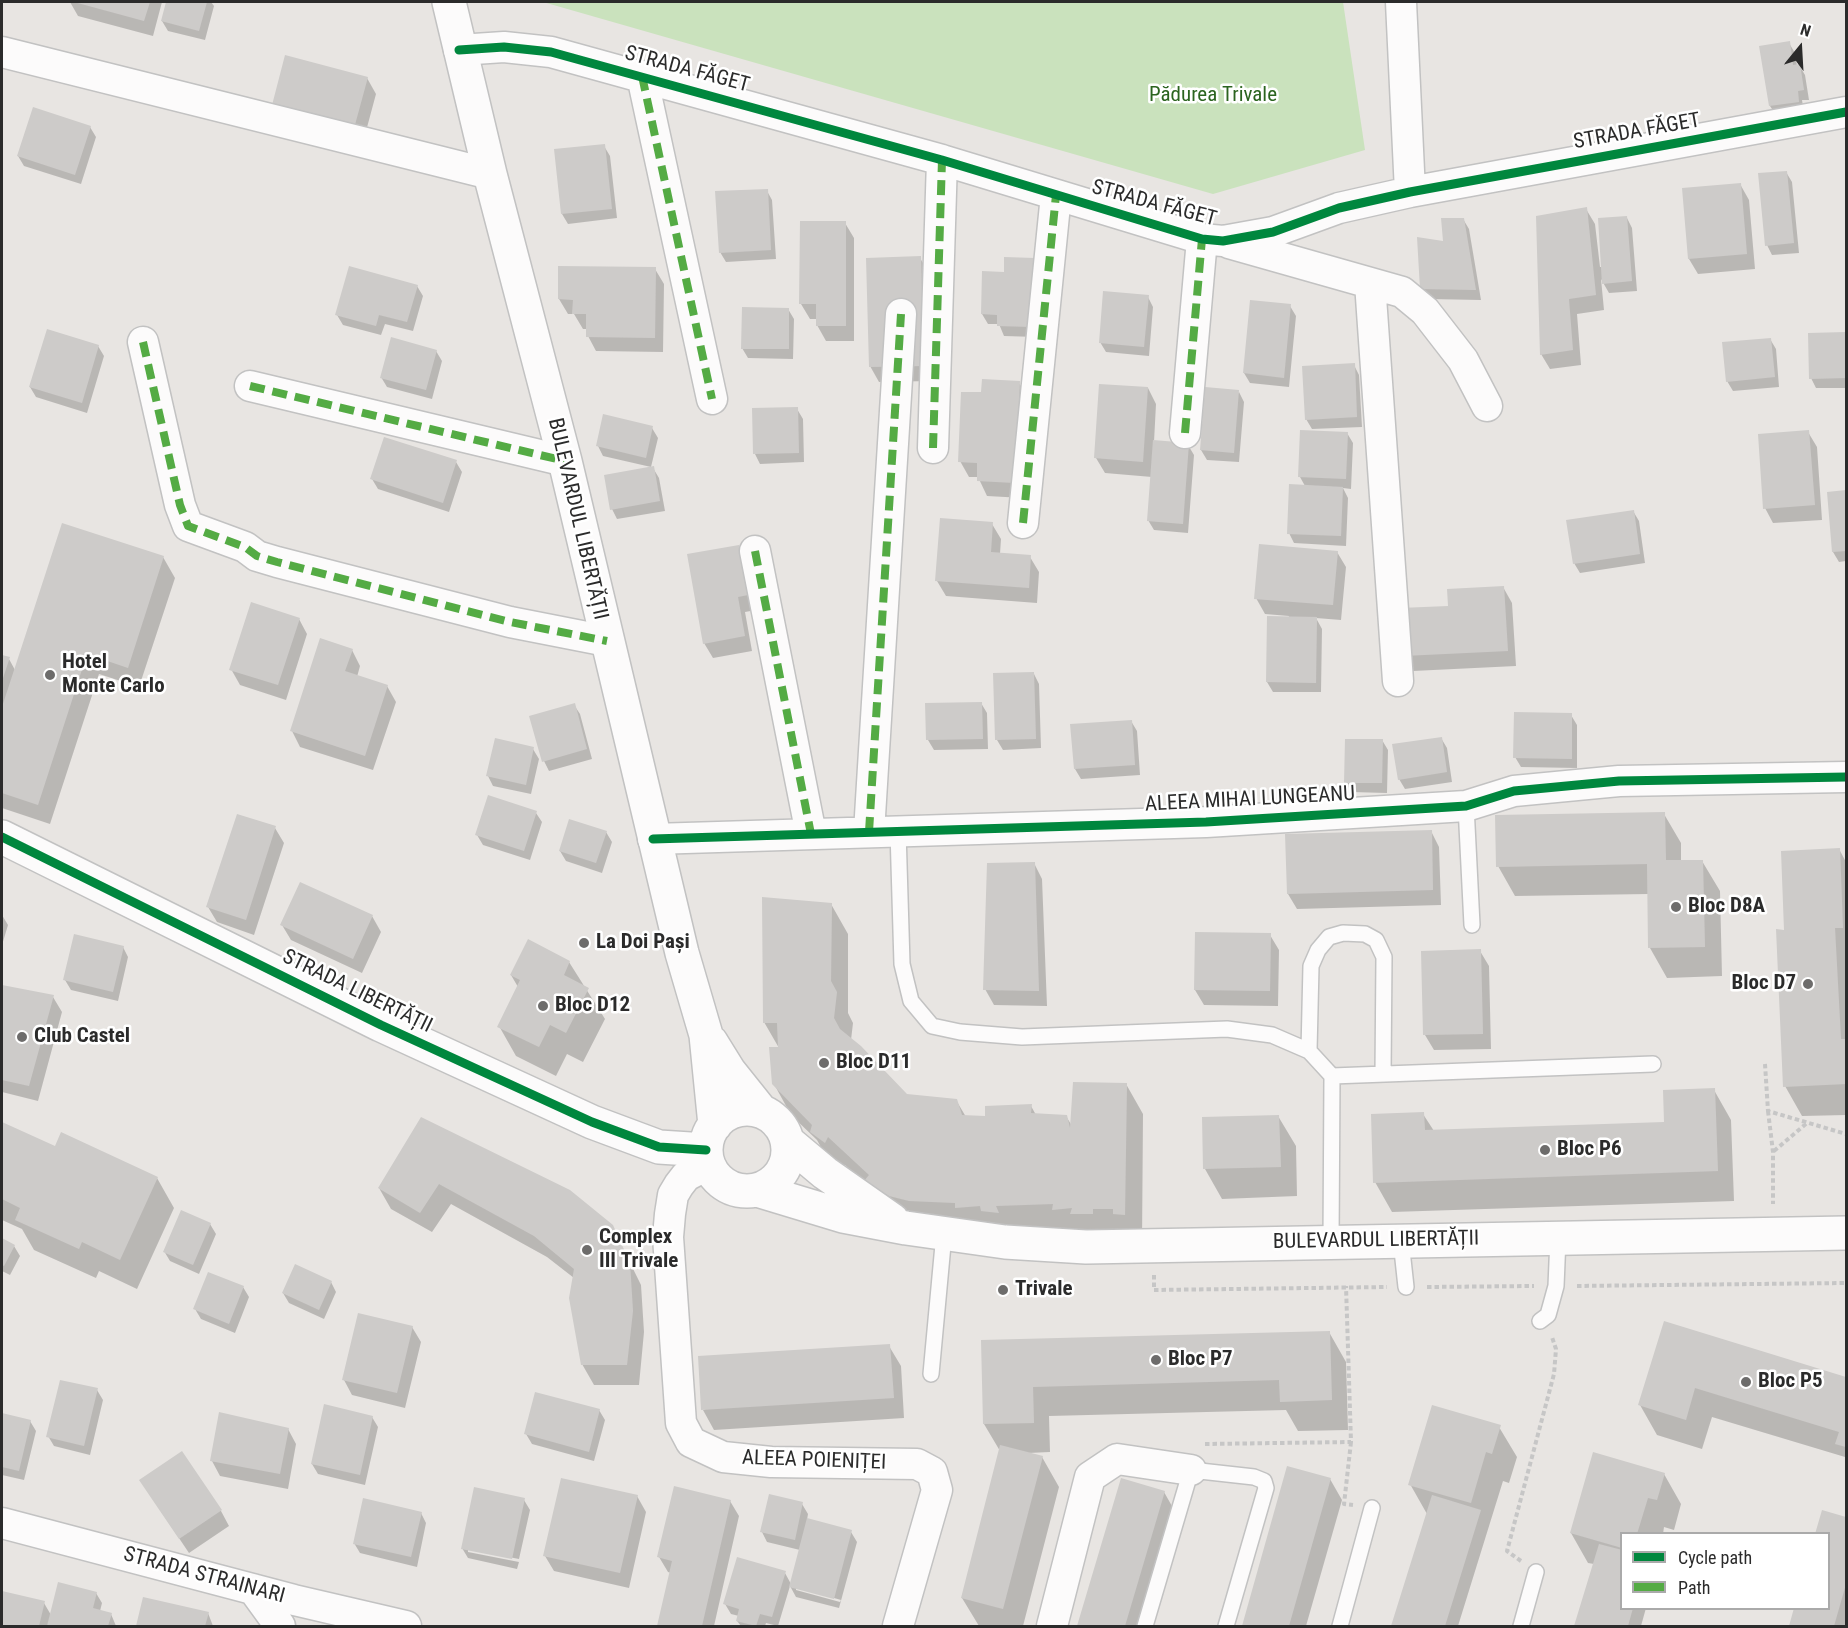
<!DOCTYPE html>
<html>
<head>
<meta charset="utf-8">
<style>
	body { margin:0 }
	#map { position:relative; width:1848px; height:1628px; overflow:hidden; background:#e8e5e2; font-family:"Roboto Condensed",sans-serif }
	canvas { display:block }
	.frame { position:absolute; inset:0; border:3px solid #2b2b2b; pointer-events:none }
	.legend { position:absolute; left:1620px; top:1532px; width:210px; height:78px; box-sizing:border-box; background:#fff; border:2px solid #aaa; margin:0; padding:8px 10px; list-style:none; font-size:18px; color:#2b2b2b }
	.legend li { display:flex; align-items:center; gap:12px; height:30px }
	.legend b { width:30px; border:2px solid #aaa }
	.north { position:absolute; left:1770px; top:18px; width:60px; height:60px; -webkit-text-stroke:4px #fff; paint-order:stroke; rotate:18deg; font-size:16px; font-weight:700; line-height:24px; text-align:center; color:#2b2b2b }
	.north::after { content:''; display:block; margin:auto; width:21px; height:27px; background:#2b2b2b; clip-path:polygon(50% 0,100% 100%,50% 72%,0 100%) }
</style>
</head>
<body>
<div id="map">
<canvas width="1848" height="1628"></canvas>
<div class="frame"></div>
<ul class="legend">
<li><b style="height:8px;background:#00873e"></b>Cycle path</li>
<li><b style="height:8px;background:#54ab44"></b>Path</li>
</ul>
<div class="north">N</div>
</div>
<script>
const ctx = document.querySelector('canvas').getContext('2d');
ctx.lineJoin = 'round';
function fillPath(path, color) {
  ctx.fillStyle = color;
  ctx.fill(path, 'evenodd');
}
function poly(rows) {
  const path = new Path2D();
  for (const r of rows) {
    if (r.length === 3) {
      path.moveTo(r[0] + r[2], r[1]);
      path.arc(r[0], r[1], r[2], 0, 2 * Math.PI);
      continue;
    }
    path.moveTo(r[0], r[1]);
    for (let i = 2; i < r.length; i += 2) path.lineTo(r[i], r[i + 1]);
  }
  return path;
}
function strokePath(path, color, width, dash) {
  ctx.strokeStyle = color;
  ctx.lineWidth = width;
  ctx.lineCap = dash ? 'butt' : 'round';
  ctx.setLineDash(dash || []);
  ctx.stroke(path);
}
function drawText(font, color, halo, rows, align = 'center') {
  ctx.font = font + ' "Roboto Condensed",sans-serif';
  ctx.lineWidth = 5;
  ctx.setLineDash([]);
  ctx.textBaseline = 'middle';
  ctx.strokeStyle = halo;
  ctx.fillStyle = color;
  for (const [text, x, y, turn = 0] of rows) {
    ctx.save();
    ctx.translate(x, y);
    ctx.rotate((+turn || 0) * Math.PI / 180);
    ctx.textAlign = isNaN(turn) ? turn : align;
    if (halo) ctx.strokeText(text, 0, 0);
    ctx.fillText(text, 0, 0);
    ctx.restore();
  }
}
fillPath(poly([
	[543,2,1343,2,1365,150,1213,194]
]), '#cae2bd');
fillPath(poly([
	[70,2,162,2,153,36,78,16],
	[167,2,211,2,214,6,205,40,168,31,162,21],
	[1789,43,1795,53,1797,66,1799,65,1805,75,1809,100,1802,100,1804,112,1776,115,1770,106],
	[367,78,376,94,362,146,281,125],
	[90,127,96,137,81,184,24,166,18,156],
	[604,146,610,156,617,218,568,224,562,214],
	[1786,172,1792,182,1799,253,1772,255,1767,245],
	[1740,184,1749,200,1755,269,1698,274,1689,259],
	[767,191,772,200,776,259,726,262,720,252],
	[1586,209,1595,224,1600,267,1602,267,1627,218,1632,228,1637,291,1609,293,1601,279,1604,310,1577,314,1581,365,1550,369,1541,354],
	[1463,219,1469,229,1481,300,1428,299,1422,289,1445,243],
	[845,223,854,238,854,341,826,341,817,325,817,319,810,319,801,304],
	[920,258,929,273,932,381,879,382,870,366],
	[655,269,664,284,663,352,596,351,588,336,588,329,583,329,574,314,568,314,559,299],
	[1005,274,1037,337,1004,336,999,324,988,324,982,314],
	[417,286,423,296,413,331,385,324,381,335,343,325,337,315],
	[1148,297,1153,307,1149,356,1106,352,1100,342],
	[1290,306,1296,316,1289,387,1250,383,1244,373],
	[788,309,794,319,793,359,748,358,742,348],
	[1846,334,1846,388,1816,388,1811,378,1810,335],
	[1770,339,1776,349,1779,387,1733,391,1727,381],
	[98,346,104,356,87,413,36,397,30,387],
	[436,351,442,361,432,399,387,387,381,377],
	[1354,365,1359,375,1362,427,1312,429,1306,419],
	[1019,383,1028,398,1023,498,987,496,978,477,969,477,960,461,983,394],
	[1101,385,1148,388,1156,404,1154,442,1188,445,1194,455,1188,533,1154,530,1148,520,1152,477,1105,473,1096,458],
	[1239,392,1244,402,1239,462,1207,460,1201,450],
	[797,409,803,419,804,462,760,464,755,454],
	[652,428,658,438,651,467,603,456,598,446],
	[1808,432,1817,447,1822,520,1773,523,1765,508],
	[1347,433,1353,443,1351,489,1343,488,1348,498,1346,546,1294,543,1289,533,1305,486,1300,477],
	[456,462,462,472,449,512,378,489,372,479],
	[653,468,659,478,665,511,617,519,612,509],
	[1846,492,1846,561,1839,562,1833,552,1829,493],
	[1633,511,1639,521,1645,563,1580,573,1574,563],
	[992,524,1001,539,1000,554,1030,557,1039,572,1037,603,946,596,937,581],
	[738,546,747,562,756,610,745,612,752,651,713,658,704,643],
	[1337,552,1346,567,1341,620,1316,618,1322,629,1321,692,1273,692,1267,682,1289,616,1265,614,1256,598],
	[163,557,175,578,139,687,99,674,50,824,2,808,2,656,9,659,15,670],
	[1503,587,1512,603,1516,666,1413,671,1404,656,1450,607],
	[299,619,307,634,286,700,240,685,231,669],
	[352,650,360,666,357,677,387,686,396,702,373,770,300,747,292,731],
	[1034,674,1039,684,1041,748,1003,750,997,740],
	[981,703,987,713,988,749,934,750,928,740,927,705],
	[574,705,580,714,592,759,549,771,544,761],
	[1571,715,1577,725,1577,768,1521,767,1515,757],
	[1131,721,1137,731,1140,775,1081,779,1075,769],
	[1441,738,1447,748,1452,782,1405,789,1399,779],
	[1382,740,1388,750,1387,793,1351,792,1346,782],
	[533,749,539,759,531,794,493,786,488,776],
	[536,813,542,822,530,860,483,845,477,835],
	[1664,814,1681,843,1681,861,1702,861,1720,891,1722,976,1667,978,1650,948,1649,894,1515,896,1498,866],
	[275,828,284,843,254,935,217,922,208,907],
	[1431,831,1439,847,1441,905,1297,909,1288,894,1286,836],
	[606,832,612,842,602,873,566,861,560,851],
	[1839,849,1846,862,1846,1115,1802,1116,1785,1086,1785,931],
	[1034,863,1042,879,1047,1006,994,1005,985,989],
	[831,904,848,934,848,1013,853,1023,851,1040,907,1095,956,1100,966,1117,986,1118,1031,1106,1036,1115,1066,1116,1072,1126,1126,1084,1143,1114,1142,1244,927,1230,869,1188,845,1165,842,1171,829,1162,817,1140,791,1115,774,1084,779,1048,764,1022],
	[2,915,8,925,2,945],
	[372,916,381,932,362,973,291,940,282,925],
	[1270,935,1279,950,1278,1006,1204,1005,1195,990],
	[123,947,128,957,118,1001,71,990,65,980],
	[1480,951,1489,966,1491,1049,1434,1050,1425,1035],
	[569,962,605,1019,583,1062,567,1054,556,1076,516,1056,499,1026,518,987,511,975],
	[2,987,53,997,62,1012,38,1101,2,1092],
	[1714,1090,1731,1120,1734,1201,1392,1212,1375,1182,1423,1114,1434,1131,1666,1123],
	[1278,1116,1296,1146,1297,1196,1222,1199,1205,1169],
	[422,1119,612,1226,641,1285,644,1332,639,1385,594,1385,582,1364,574,1278,547,1257,451,1204,432,1232,391,1209,379,1188],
	[2,1123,56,1148,157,1178,174,1208,137,1289,99,1271,96,1278,34,1250,22,1229,2,1220],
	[182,1212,210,1224,216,1234,199,1274,170,1261,164,1251],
	[2,1240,14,1246,20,1256,10,1275,2,1271],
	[331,1282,336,1292,324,1319,289,1303,283,1293],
	[243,1287,249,1297,235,1333,201,1319,195,1309],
	[1665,1323,1846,1378,1846,1460,1845,1457,1712,1417,1702,1449,1657,1435,1640,1405],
	[412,1327,421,1342,405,1408,352,1395,344,1380],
	[1329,1332,1346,1362,1348,1430,1298,1431,1286,1410,1049,1416,1050,1452,1028,1453,1042,1457,1059,1487,1023,1626,979,1626,962,1598,1000,1451,984,1424,982,1341],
	[889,1346,901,1366,904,1418,714,1430,703,1410],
	[97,1390,103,1400,90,1455,54,1446,48,1436],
	[599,1410,605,1420,594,1461,532,1444,526,1434],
	[2,1414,30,1421,36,1431,24,1480,2,1475],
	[372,1417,378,1427,365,1485,318,1474,312,1464],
	[1499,1427,1517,1457,1509,1483,1503,1481,1458,1626,1393,1626,1427,1514,1410,1484],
	[288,1429,296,1444,288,1489,220,1476,212,1461],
	[1288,1468,1330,1479,1342,1500,1306,1626,1244,1626],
	[1664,1474,1681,1504,1674,1530,1664,1527,1663,1534,1622,1534,1622,1608,1646,1608,1641,1626,1576,1626,1594,1564,1588,1563,1571,1533],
	[1122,1479,1164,1492,1181,1522,1150,1626,1078,1626],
	[150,1495,221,1511,229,1526,189,1553],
	[637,1496,646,1512,629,1588,554,1571,545,1556],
	[524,1500,530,1510,519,1559,468,1549,468,1552,519,1562,517,1569,468,1558,462,1548],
	[730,1501,739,1516,714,1626,659,1626,671,1573,668,1572,659,1557],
	[802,1504,808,1514,807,1520,851,1532,857,1542,839,1608,796,1597,790,1586,778,1626,766,1623,765,1626,741,1626,737,1621,739,1616,731,1614,725,1604,785,1573,791,1584,800,1550,767,1542,762,1532],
	[796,1587,841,1600,840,1602,796,1590],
	[1823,1512,1846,1519,1846,1626,1790,1626,1795,1608,1828,1608,1828,1534],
	[421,1513,426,1523,417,1567,360,1553,354,1543],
	[2,1592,44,1603,51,1615,96,1593,102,1603,100,1611,111,1614,116,1626,2,1626],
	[144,1598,208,1613,213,1626,137,1626]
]), '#0003');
fillPath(poly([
	[74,2,150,2,144,21],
	[166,2,207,2,199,31,161,21],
	[1790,41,1793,65,1800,64,1804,90,1798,91,1799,102,1769,106,1759,46],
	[285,55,368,77,353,132,271,109],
	[33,107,91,126,75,175,17,156],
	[605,144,612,209,561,214,554,149],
	[1787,171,1794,243,1765,246,1758,173],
	[1741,183,1747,254,1688,259,1682,188],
	[768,189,771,250,719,253,715,191],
	[1587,207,1596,295,1569,299,1573,350,1540,355,1536,216],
	[1627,216,1632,281,1602,284,1598,218],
	[1441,218,1464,218,1476,290,1420,289,1417,237,1443,241],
	[800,221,846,221,846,326,816,326,816,304,799,304],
	[921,256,924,366,869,367,866,258],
	[1004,257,1035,258,1032,327,997,326,997,315,981,314,982,271,1004,272],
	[349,266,418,285,407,322,379,315,376,326,335,315],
	[558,266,656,267,655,338,586,337,586,314,572,314,573,300,558,299],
	[1103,291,1149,295,1144,347,1099,343],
	[1250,300,1291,304,1284,378,1243,373],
	[742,307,789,308,789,349,741,349],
	[47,329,99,345,82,403,29,387],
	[1846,332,1846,378,1809,379,1808,333],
	[391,337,437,350,426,390,380,378],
	[1771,338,1775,377,1726,382,1722,342],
	[1355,363,1357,417,1305,420,1302,366],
	[982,379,1020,381,1015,483,977,481,977,463,958,462,961,392,981,392],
	[1099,384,1148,387,1143,462,1094,458],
	[1205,387,1239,390,1234,453,1200,450],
	[798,407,799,453,753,454,752,408],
	[603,414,653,426,646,458,596,446],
	[1300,430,1348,432,1346,479,1298,477],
	[1809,430,1815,505,1763,509,1758,434],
	[384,437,457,460,443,503,370,479],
	[1153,440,1189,443,1183,524,1147,521],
	[654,466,660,501,610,510,604,475],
	[1289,484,1343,487,1341,536,1287,534],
	[1846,490,1846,551,1832,552,1827,492],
	[1634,510,1640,554,1573,564,1566,520],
	[940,518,993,522,991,552,1031,555,1029,588,935,581],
	[62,523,164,556,128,668,87,654,38,805,2,793,2,707],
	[1259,544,1338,551,1333,605,1254,599],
	[739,545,748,595,738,597,745,636,703,644,687,554],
	[1504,586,1508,651,1403,656,1400,608,1448,606,1447,589],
	[251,602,300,618,278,685,229,670],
	[1267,616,1317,617,1316,683,1266,682],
	[320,638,353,649,345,671,388,685,365,756,290,731],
	[2,655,10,657,2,681],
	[1034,672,1036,739,995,740,993,673],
	[982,702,983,739,926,740,925,703],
	[575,703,587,749,542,762,529,716],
	[1514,712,1572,713,1572,759,1513,758],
	[1132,720,1135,765,1074,769,1070,724],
	[1442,737,1447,772,1398,780,1392,744],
	[495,738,534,747,526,785,486,776],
	[1345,739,1383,739,1382,783,1344,783],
	[488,795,537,811,524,851,475,835],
	[1665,812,1666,860,1703,860,1705,947,1648,948,1647,864,1496,867,1495,815],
	[237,814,276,826,246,920,206,907],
	[569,819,607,831,596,863,559,851],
	[1432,830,1433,890,1287,894,1285,834],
	[1840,848,1843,928,1835,928,1841,1039,1846,1039,1846,1084,1783,1087,1776,929,1784,930,1781,851],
	[1035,862,1039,991,983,990,987,863],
	[300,882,373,915,353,959,280,925],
	[762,897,832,903,831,981,837,992,834,1018,840,1029,861,1046,907,1094,957,1099,962,1115,985,1116,985,1106,1032,1104,1031,1113,1067,1115,1070,1128,1073,1082,1127,1083,1125,1215,1113,1214,1113,1209,1093,1209,1093,1214,1070,1214,1072,1208,1052,1210,1053,1204,996,1206,999,1213,981,1211,980,1206,955,1208,955,1203,909,1201,889,1196,864,1181,869,1175,828,1137,825,1143,810,1132,812,1125,772,1084,769,1047,778,1047,777,1023,763,1023],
	[1195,932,1271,933,1270,991,1194,990],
	[74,934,124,946,113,992,63,980],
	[528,939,570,961,564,975,589,988,566,1033,550,1025,539,1047,497,1027,520,980,510,975],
	[1481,949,1483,1034,1423,1035,1421,951],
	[2,985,54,995,29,1086,2,1080],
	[1715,1088,1718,1171,1373,1183,1371,1114,1424,1112,1425,1130,1664,1122,1663,1090],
	[1279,1115,1281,1167,1203,1169,1202,1117],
	[421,1117,570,1190,613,1225,630,1263,633,1311,627,1365,581,1365,569,1298,574,1269,534,1236,439,1184,420,1213,378,1188],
	[2,1122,55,1146,61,1132,158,1177,120,1260,82,1242,79,1249,15,1220,20,1208,2,1199],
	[181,1210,211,1223,193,1265,163,1252],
	[2,1238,15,1245,4,1266,2,1265],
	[295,1264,332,1281,319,1310,282,1293],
	[208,1272,244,1286,229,1324,193,1309],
	[358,1313,413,1326,397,1393,342,1380],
	[1664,1321,1846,1377,1846,1447,1835,1444,1839,1432,1695,1388,1686,1420,1638,1405],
	[1330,1331,1332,1400,1280,1402,1279,1380,1033,1387,1034,1423,983,1424,981,1340],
	[890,1344,894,1398,701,1410,698,1356],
	[60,1380,98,1388,84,1446,46,1437],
	[535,1392,600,1409,589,1452,524,1434],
	[324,1404,373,1416,360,1475,311,1464],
	[1432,1405,1501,1425,1492,1454,1486,1452,1471,1503,1408,1485],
	[219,1412,289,1428,280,1474,210,1461],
	[2,1413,31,1420,19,1471,2,1467],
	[1000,1445,1043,1456,1003,1609,961,1598],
	[182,1451,222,1510,179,1539,139,1480],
	[1593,1452,1665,1473,1657,1500,1648,1498,1637,1534,1622,1534,1622,1548,1570,1533],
	[1287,1466,1331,1478,1289,1626,1242,1626],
	[561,1478,638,1495,620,1573,543,1556],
	[1121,1478,1165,1491,1125,1626,1077,1626],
	[674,1486,731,1500,702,1626,657,1626,672,1561,657,1557],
	[474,1487,525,1498,512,1559,461,1549],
	[769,1494,803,1502,795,1540,760,1532],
	[1432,1495,1481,1510,1445,1626,1391,1626],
	[363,1498,422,1512,411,1557,353,1544],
	[1822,1510,1846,1517,1846,1584,1834,1626,1789,1626,1794,1608,1828,1608,1828,1534,1815,1534],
	[807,1518,852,1530,834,1599,789,1587],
	[1599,1544,1622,1550,1622,1608,1633,1608,1628,1626,1574,1626],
	[737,1557,786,1571,772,1617,760,1614,756,1626,736,1621,739,1609,723,1604],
	[58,1582,97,1592,93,1608,112,1613,108,1626,47,1626],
	[2,1591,45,1601,39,1626,2,1626],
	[143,1597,209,1612,205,1626,136,1626]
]), '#cdcbc9');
const lane = poly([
	[1466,806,1472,925],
	[898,831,902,964,911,1001,932,1026,960,1032,1022,1037,1227,1029,1272,1035,1309,1051,1332,1076,1331,1242],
	[1309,1051,1311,966,1318,950,1329,937,1343,933,1365,934,1376,940,1384,957,1383,1074],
	[1332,1076,1653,1064],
	[1401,1241,1406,1287],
	[1540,1321,1548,1315,1556,1286,1558,1238],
	[931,1374,944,1234],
	[1145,1626,1191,1470,1254,1477,1264,1481,1266,1488,1226,1626],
	[1340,1626,1372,1508],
	[1521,1626,1536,1572]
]);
const street = poly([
	[1401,2,1410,192],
	[459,50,504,47,551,52,942,160,1202,239,1223,241,1273,232,1339,208,1410,192,1846,112],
	[2,52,490,174],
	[642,76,712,399],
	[1229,243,1402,292,1425,311,1463,360,1487,406],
	[1370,283,1398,681],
	[143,342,180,505,188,526,245,547,257,556,277,562,510,622,607,641],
	[250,386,565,461],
	[1185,433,1202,239],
	[933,448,942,160],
	[1023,523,1056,195],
	[755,551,811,834],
	[869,832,901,314],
	[653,839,1206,822,1466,806,1514,791,1619,781,1846,777],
	[709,1164,686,1176,679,1185,673,1195,670,1214,668,1237,681,1423,691,1442,723,1457,771,1462,917,1464,932,1472,937,1490,898,1626],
	[2,1523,294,1600,406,1626],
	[253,1589,280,1626],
	[1052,1626,1090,1477,1117,1459,1191,1470]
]);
const secondary = poly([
	[449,2,490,174,565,461,682,953,706,1035,715,1125],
	[2,837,381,1025,592,1122,659,1147,706,1150],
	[711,1042,729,1071,761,1111],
	[747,1150,41],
	[788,1142,825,1173,892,1220],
	[757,1190,843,1216,906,1228,1005,1242,1086,1247,1846,1233]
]);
strokePath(lane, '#c2c2c2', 18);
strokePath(street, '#c2c2c2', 33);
strokePath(secondary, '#c2c2c2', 36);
strokePath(poly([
	[1765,1064,1768,1111,1846,1134],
	[1768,1111,1773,1152,1773,1204],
	[1774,1151,1807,1123],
	[1154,1275,1154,1290,1387,1287],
	[1577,1286,1846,1283],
	[1427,1287,1534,1286],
	[1351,1442,1344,1504,1353,1505],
	[1205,1444,1351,1442,1346,1286],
	[1521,1561,1507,1551,1554,1374,1556,1349,1552,1337]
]), '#c6c6c6', 4, [4.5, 3]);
strokePath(lane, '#fcfbfb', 15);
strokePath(street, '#fcfbfb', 30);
strokePath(secondary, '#fcfbfb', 33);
strokePath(poly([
	[642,76,712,399],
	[143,342,180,505,188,526,245,547,257,556,277,562,510,622,607,641],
	[250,386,565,461],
	[1185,433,1202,239],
	[933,448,942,160],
	[1023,523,1056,195],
	[755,551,811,834],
	[869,832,901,314]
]), '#54ab44', 8, [15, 8]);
strokePath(poly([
	[459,50,504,47,551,52,942,160,1202,239,1223,241,1273,232,1339,208,1410,192,1846,112],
	[2,837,381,1025,592,1122,659,1147,706,1150],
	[653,839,1206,822,1466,806,1514,791,1619,781,1846,777]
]), '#00873e', 9);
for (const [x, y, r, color] of [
	[50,675,6,"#6d6c6b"],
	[1676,907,6,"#6d6c6b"],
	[584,943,6,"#6d6c6b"],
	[1808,984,6,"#6d6c6b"],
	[543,1006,6,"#6d6c6b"],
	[22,1037,6,"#6d6c6b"],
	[824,1063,6,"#6d6c6b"],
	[1545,1150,6,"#6d6c6b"],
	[587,1250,6,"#6d6c6b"],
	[1003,1290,6,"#6d6c6b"],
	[1156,1360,6,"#6d6c6b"],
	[1746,1382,6,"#6d6c6b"]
]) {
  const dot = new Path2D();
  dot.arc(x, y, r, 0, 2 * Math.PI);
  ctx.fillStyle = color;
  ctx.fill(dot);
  strokePath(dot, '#fff', 2);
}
drawText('21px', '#2b2b2b', '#fff', [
	["STRADA FĂGET",687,70,15],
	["STRADA FĂGET",1637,132,-10],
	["STRADA FĂGET",1154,204,15],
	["BULEVARDUL LIBERTĂȚII",577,519,77],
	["ALEEA MIHAI LUNGEANU",1250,800,-3],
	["STRADA LIBERTĂȚII",357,992,26],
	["BULEVARDUL LIBERTĂȚII",1376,1241,-1],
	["ALEEA POIENIȚEI",814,1461,2],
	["STRADA STRAINARI",204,1576,15]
]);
drawText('21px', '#2b641f', '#fff', [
	["Pădurea Trivale",1213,96]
]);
drawText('bold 21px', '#2b2b2b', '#fff', [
	["Hotel",62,663],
	["Monte Carlo",62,687],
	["Bloc D8A",1688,907],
	["La Doi Pași",596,943],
	["Bloc D7",1796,984,"right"],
	["Bloc D12",555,1006],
	["Club Castel",34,1037],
	["Bloc D11",836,1063],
	["Bloc P6",1557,1150],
	["Complex",599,1238],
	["III Trivale",599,1262],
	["Trivale",1015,1290],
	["Bloc P7",1168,1360],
	["Bloc P5",1758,1382]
], 'left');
</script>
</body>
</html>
